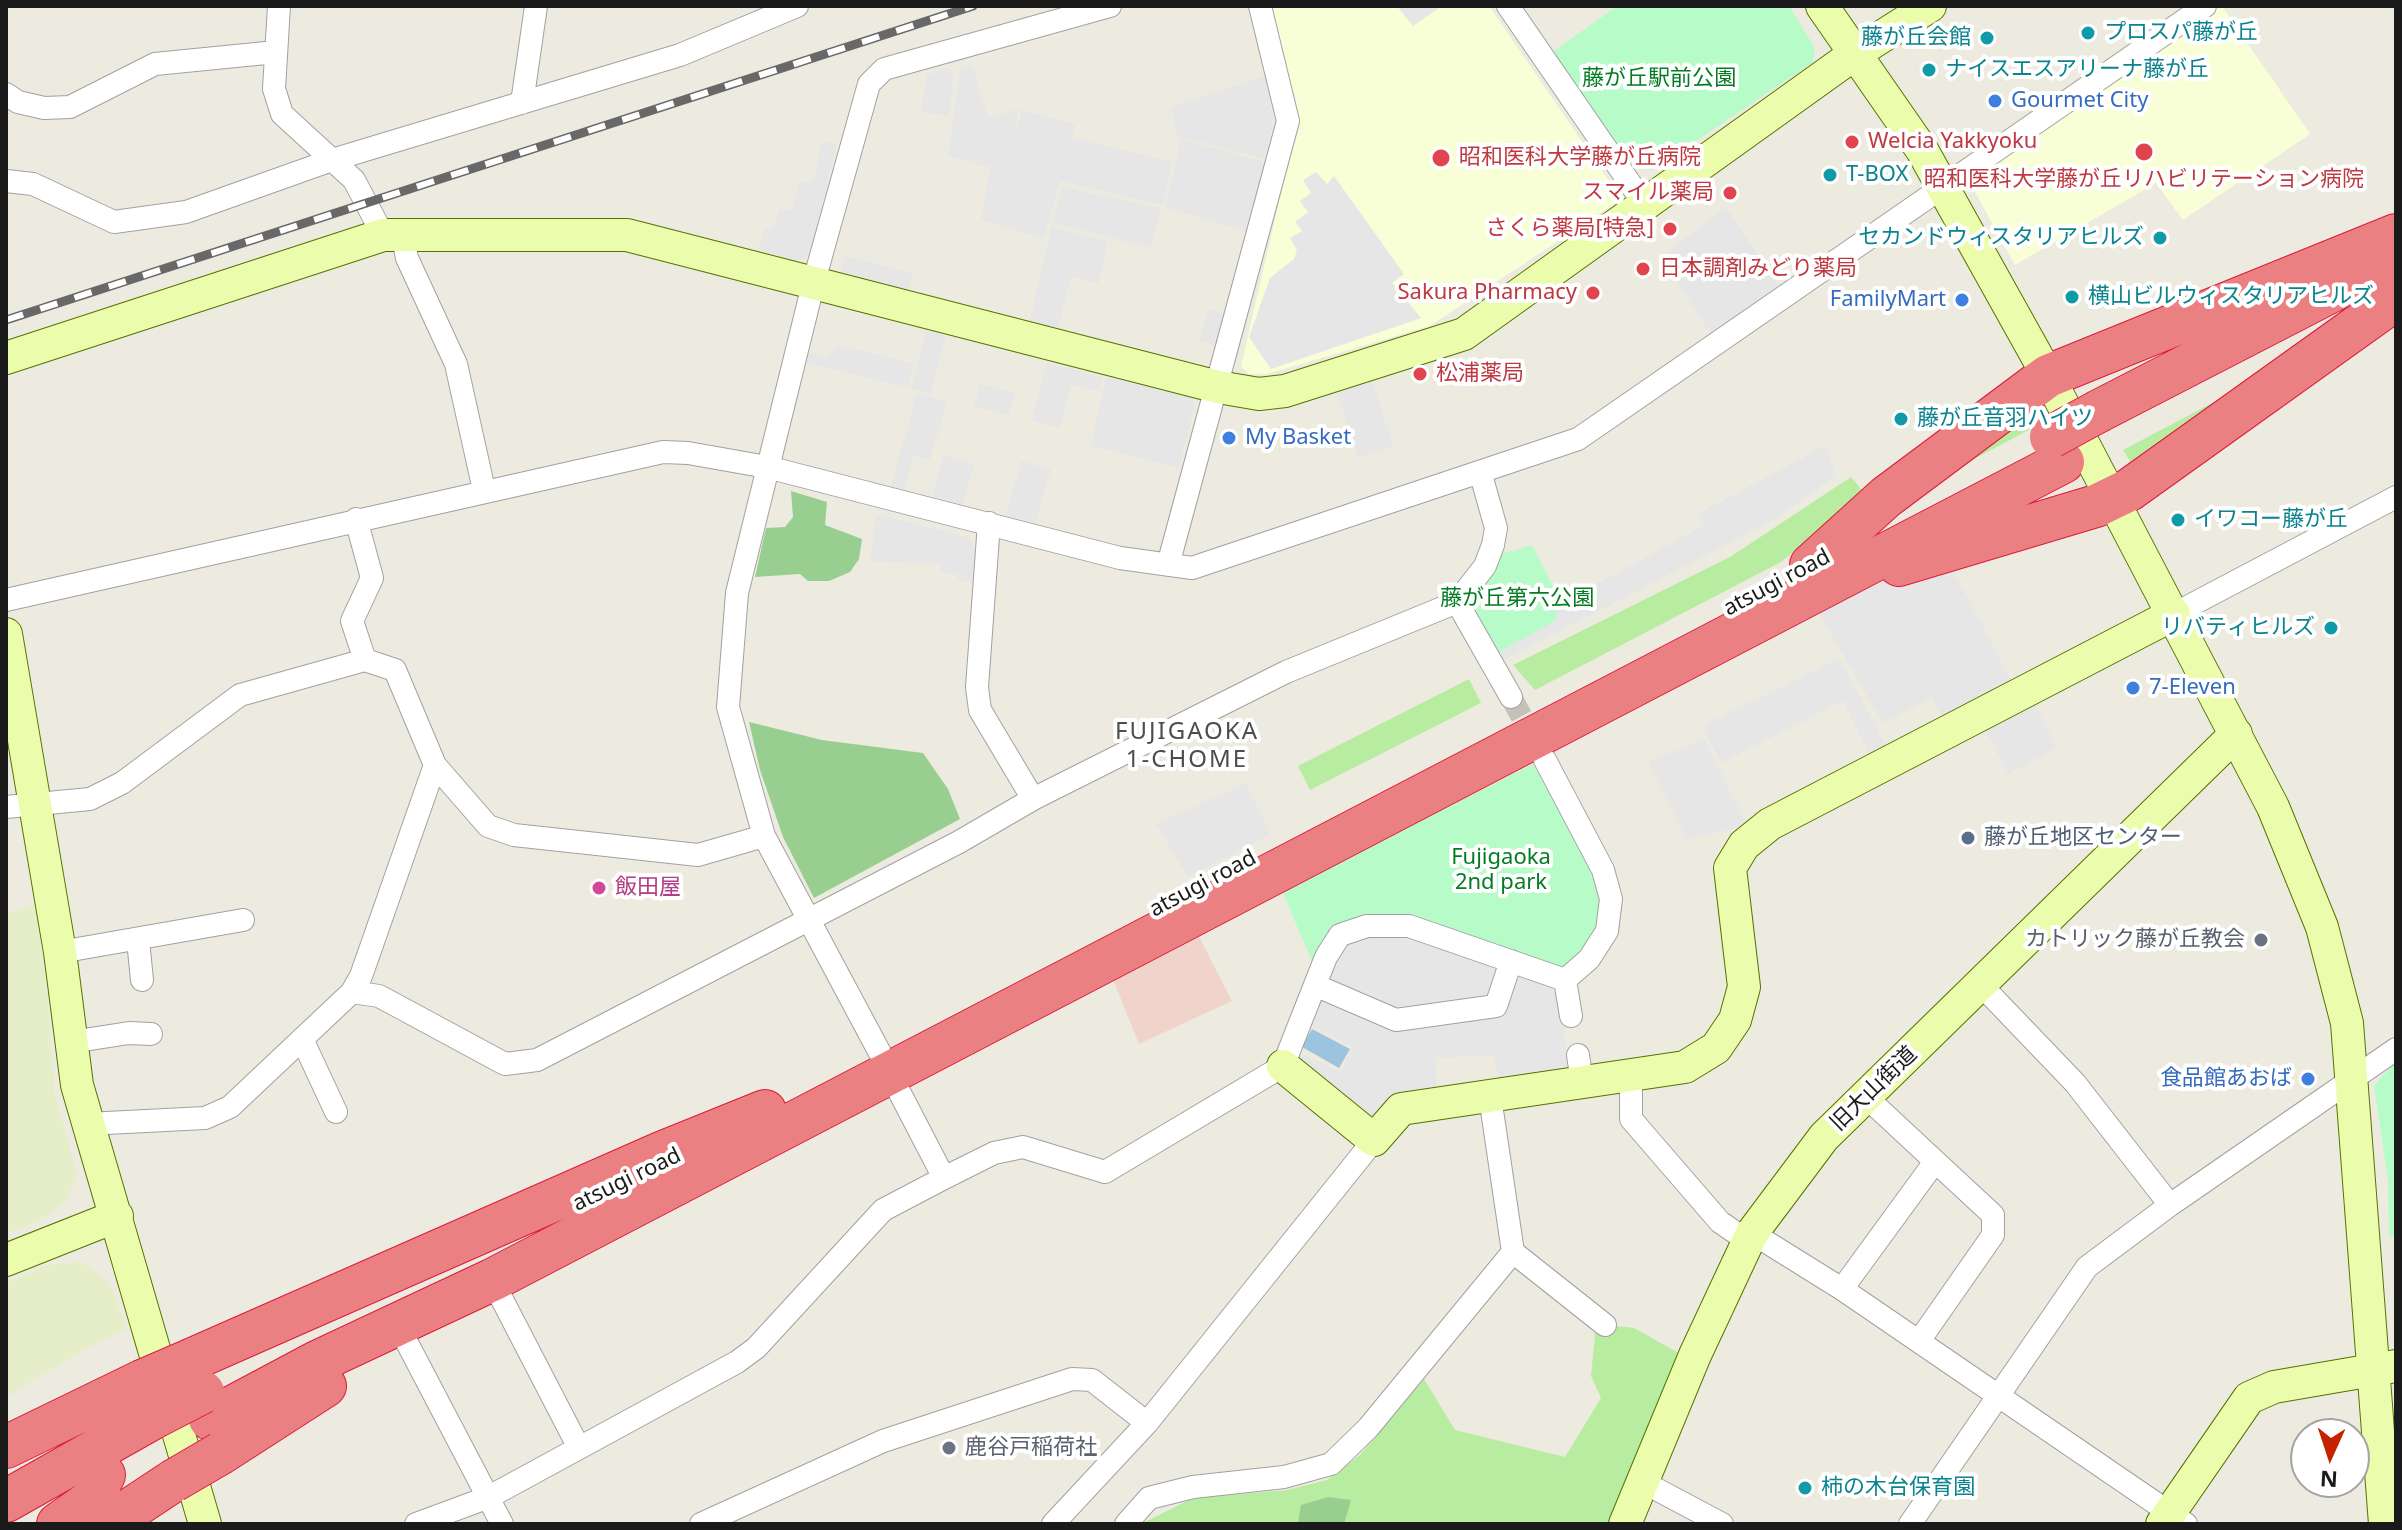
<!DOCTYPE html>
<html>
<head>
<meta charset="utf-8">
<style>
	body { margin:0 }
	#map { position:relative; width:2402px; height:1530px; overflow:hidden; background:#edebdf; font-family:"Noto Sans",sans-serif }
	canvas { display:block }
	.frame { position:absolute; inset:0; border:8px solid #1a1a1a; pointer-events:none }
	.north { position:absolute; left:2290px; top:1418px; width:80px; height:80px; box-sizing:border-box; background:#fff; border:2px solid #a3a3a3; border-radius:50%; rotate:183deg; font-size:22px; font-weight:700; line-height:32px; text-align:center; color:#1a1a1a }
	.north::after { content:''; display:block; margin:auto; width:28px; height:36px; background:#c52200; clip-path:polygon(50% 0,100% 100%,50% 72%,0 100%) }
</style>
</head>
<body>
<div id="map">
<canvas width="2402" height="1530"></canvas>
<div class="frame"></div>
<div class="north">N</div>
</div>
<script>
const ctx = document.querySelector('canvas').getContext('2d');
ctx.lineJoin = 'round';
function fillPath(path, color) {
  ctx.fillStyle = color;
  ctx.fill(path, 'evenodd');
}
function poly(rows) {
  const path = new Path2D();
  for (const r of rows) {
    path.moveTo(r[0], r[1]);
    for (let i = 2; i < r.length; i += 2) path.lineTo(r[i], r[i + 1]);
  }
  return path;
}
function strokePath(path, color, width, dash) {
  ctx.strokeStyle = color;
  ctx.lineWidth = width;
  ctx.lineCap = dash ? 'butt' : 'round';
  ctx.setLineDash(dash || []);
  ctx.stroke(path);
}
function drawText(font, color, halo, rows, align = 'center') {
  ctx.font = font + ' "Noto Sans","Noto Sans JP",sans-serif';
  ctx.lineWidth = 8;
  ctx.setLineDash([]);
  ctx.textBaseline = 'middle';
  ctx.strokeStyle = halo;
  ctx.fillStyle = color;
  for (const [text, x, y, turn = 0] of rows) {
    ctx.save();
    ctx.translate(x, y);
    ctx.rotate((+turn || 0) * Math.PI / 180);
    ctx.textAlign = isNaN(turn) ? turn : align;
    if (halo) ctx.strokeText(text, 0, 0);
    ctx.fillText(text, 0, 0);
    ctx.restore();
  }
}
fillPath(poly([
	[1197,933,1232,1001,1139,1044,1112,977]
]), '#f0d4cc');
fillPath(poly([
	[1267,6,1489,6,1618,194,1617,202,1430,326,1267,374,1248,374,1241,366,1298,121],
	[2217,6,2222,6,2310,134,2183,220,2156,183,2015,265,1973,188,1978,170]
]), '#f8ffd6');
fillPath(poly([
	[35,904,46,977,55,1095,77,1175,65,1202,37,1222,6,1234,6,914],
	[82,1262,109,1282,127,1329,87,1348,6,1397,6,1283,49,1265]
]), '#e5eec8');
fillPath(poly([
	[2301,356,2137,472,2123,450],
	[2028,403,2038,425,1905,496],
	[1851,477,1866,495,1781,562,1535,690,1513,665,1730,557],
	[1469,679,1481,703,1310,790,1298,766],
	[1596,1324,1634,1328,1684,1356,1607,1524,1141,1524,1193,1498,1287,1490,1327,1480,1360,1455,1424,1379,1455,1430,1565,1457,1601,1398,1591,1376]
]), '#b8eca0');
fillPath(poly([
	[791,491,827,502,825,525,862,539,859,559,850,572,829,581,808,581,800,574,755,577,766,528,785,527,793,517],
	[749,722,822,740,923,753,948,789,960,819,814,898,783,837,760,770],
	[1328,1497,1351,1500,1344,1524,1298,1523,1301,1505]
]), '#98cf91');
fillPath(poly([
	[1617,6,1789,6,1815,48,1812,63,1653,170,1640,169,1629,162,1551,53],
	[1532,545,1567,614,1497,655,1473,603,1493,567,1494,556],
	[1533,764,1596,874,1602,902,1597,929,1583,957,1563,973,1409,926,1320,980,1282,891],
	[2396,1061,2396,1234,2389,1237,2388,1180,2374,1086]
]), '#b7fcc8');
fillPath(poly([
	[1397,6,1442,6,1413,26],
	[954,68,949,116,921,112,927,74],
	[973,68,989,118,1018,109,1013,150,1021,110,1075,124,1072,138,1172,162,1163,205,1060,181,1044,238,981,220,990,167,973,164,1010,150,972,162,948,156,960,69],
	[1265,76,1274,121,1264,159,1177,136,1171,107],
	[1181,139,1265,162,1245,231,1165,207],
	[822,141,837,144,811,253,798,261,758,250,765,230,774,226,780,209,791,211,799,182,809,183,814,179],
	[1316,172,1327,184,1334,176,1404,274,1392,283,1421,318,1271,369,1249,337,1270,278,1294,259,1297,250,1290,238,1302,231,1295,222,1308,212,1300,201,1311,193,1303,180],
	[1062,187,1161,208,1151,248,1053,223],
	[1726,207,1779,286,1711,334,1660,257],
	[1051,227,1108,241,1098,284,1071,276,1058,328,1030,321],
	[846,256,913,273,907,293,840,275],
	[1208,309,1227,314,1218,346,1199,341],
	[926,331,946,336,931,394,911,389],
	[837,345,914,364,907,387,807,363,809,353,827,358],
	[1047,363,1103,378,1099,391,1071,385,1060,428,1032,421],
	[1106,377,1191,396,1195,405,1179,468,1091,446],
	[1373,382,1393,447,1358,457,1337,392],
	[980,384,1016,393,1009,415,974,406],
	[917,393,947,401,930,460,913,456,904,489,891,486],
	[1825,446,1836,476,1770,522,1500,662,1495,654,1555,621,1558,605,1705,525,1699,513],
	[943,455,974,464,963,505,932,497],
	[1021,461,1051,469,1035,523,1006,516],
	[876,514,970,538,978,557,975,582,957,581,957,574,940,573,941,564,870,562],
	[1949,563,2014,685,1945,722,1932,698,1883,723,1817,610,1856,589],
	[1839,658,1889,750,1872,759,1843,701,1721,763,1702,726],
	[2034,703,2057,748,2008,774,1985,729],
	[1704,738,1747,825,1687,840,1648,762],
	[1246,783,1270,834,1188,877,1156,824],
	[1369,932,1406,935,1501,968,1488,996,1398,1010,1344,989,1328,977,1344,941],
	[1515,976,1560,985,1568,1076,1500,1086,1494,1055,1436,1058,1437,1096,1373,1131,1291,1065,1298,1052,1341,1072,1352,1047,1310,1024,1318,1000,1399,1030,1505,1016]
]), '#e6e6e6');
fillPath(poly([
	[1312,1029,1350,1049,1339,1068,1302,1047]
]), '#9cc4de');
strokePath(poly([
	[1511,697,1537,745]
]), '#c3c1b8', 22, [22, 11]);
const street = poly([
	[279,6,274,89,282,114,354,180,383,235],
	[1508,6,1645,205],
	[6,94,18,102,44,108,70,107,155,64,276,52],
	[522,103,536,6],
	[6,181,33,184,114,222,186,212,332,160,680,55,797,6],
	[402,233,407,258,456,364,484,490],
	[989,523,977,687,980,710,1033,799],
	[1168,565,1288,121,1260,6],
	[6,600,663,452,688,453,767,467,1120,558,1192,568,1578,439,2205,6],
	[1457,602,1511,697],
	[2174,614,2396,497],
	[435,765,488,826,514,835,698,855,764,836],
	[6,807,90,799,122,783,240,695,365,660],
	[138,940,142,980],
	[60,952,243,920],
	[1565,980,1571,1016],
	[1981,985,2075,1083,2170,1205],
	[1317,986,1396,1020,1496,1006,1511,961],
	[352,992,379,996,505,1064,537,1060,959,842,1033,799,1286,672,1457,602,1485,566,1493,545,1496,528,1481,475],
	[302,1039,336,1112],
	[71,1042,129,1033,151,1034],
	[880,1053,764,836,728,707,737,593,814,281,869,84,884,69,1110,6],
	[1578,1055,1582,1082],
	[890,1074,944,1178],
	[1631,1077,1631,1119,1720,1222,1736,1233,1752,1233,1842,1289,2186,1524],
	[1865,1096,1993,1215,1993,1235,1919,1341],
	[1490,1097,1513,1252,1605,1325],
	[87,1124,205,1118,230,1107,352,992,361,976,435,765,395,670,365,660,352,621,372,578,356,519],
	[492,1280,579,1448],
	[1842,1289,1934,1163],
	[404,1337,502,1524],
	[1643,1482,1722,1524],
	[416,1524,489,1497,737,1362,756,1348,883,1210,944,1178,994,1153,1023,1147,1105,1172,1283,1066,1326,957,1340,935,1367,926,1409,926,1565,980,1589,959,1607,931,1611,899,1603,870,1545,760],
	[701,1524,883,1441,1072,1379,1092,1380,1147,1423],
	[1053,1524,1147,1423,1374,1140],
	[1126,1524,1149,1498,1193,1487,1284,1477,1331,1464,1368,1428,1513,1252],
	[1910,1524,2087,1267,2170,1205,2396,1049]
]);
const secondary = poly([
	[1822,6,1922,150,2048,376,2273,807,2322,927,2347,1023,2385,1524],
	[6,358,383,235,627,235,1218,387,1259,394,1285,391,1464,334,1856,53,1930,6],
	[6,634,60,952,77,1085,205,1524],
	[1283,1066,1374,1140,1401,1109,1685,1067,1716,1048,1735,1020,1744,987,1730,868,1744,845,1770,824,2174,614],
	[6,1260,117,1216],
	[1625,1524,1695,1355,1752,1233,1824,1137,2236,734],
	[2162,1524,2249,1398,2274,1387,2396,1366]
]);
const highway = poly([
	[2099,411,2390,261],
	[1811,565,1886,497,2048,376,2396,235],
	[1899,565,2096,506,2129,490,2396,299],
	[193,1359,661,1153,765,1111],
	[210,1419,317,1362,492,1280,2063,462],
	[6,1447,142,1381],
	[221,1453,325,1386],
	[6,1501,153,1418],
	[58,1524,91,1501,104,1475],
	[108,1524,173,1481]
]);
strokePath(street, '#a1a1a1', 24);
strokePath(secondary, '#537300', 34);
strokePath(highway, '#de193b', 44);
strokePath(street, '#fff', 22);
strokePath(secondary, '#ebfdad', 32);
strokePath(highway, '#eb8082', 42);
const rail = poly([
	[6,320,973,6]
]);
strokePath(rail, '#686868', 9);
strokePath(rail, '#fff', 6, [18]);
const highwayBridge = poly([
	[2051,437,2099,411],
	[142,1381,193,1359],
	[153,1418,203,1392],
	[173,1481,221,1453]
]);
strokePath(highwayBridge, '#de193b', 44, []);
strokePath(highwayBridge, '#eb8082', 42);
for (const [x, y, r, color] of [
	[2088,33,8,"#0f9aa8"],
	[1987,38,8,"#0f9aa8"],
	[1929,70,8,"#0f9aa8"],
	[1995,101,8,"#3f7fe0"],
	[1852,142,8,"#e0444e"],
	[2144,152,10,"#e0444e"],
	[1441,158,10,"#e0444e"],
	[1830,175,8,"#0f9aa8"],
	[1730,193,8,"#e0444e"],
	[1670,229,8,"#e0444e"],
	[2160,238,8,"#0f9aa8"],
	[1643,269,8,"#e0444e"],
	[1593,293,8,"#e0444e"],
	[2072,297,8,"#0f9aa8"],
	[1962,300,8,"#3f7fe0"],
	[1420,374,8,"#e0444e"],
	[1901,419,8,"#0f9aa8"],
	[1229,438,8,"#3f7fe0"],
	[2178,520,8,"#0f9aa8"],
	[2331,628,8,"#0f9aa8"],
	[2133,688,8,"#3f7fe0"],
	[1968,838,8,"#5c6f8a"],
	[599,888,8,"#d1479c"],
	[2261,940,8,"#6b7280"],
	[2308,1079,8,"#3f7fe0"],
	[949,1448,8,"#6b7280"],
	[1805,1488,8,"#0f9aa8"]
]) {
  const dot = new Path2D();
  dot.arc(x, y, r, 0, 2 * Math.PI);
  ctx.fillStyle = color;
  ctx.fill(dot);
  strokePath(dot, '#fff', 3);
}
drawText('22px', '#0d838f', '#fff', [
	["プロスパ藤が丘",2104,33],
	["藤が丘会館",1971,38,"right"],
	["ナイスエスアリーナ藤が丘",1945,70],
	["T-BOX",1846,175],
	["セカンドウィスタリアヒルズ",2144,238,"right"],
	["横山ビルウィスタリアヒルズ",2088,297],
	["藤が丘音羽ハイツ",1917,419],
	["イワコー藤が丘",2194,520],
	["リバティヒルズ",2315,628,"right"],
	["柿の木台保育園",1821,1488]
], 'left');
drawText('22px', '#057c23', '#fff', [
	["藤が丘駅前公園",1659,79],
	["藤が丘第六公園",1517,599],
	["Fujigaoka",1501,858],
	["2nd park",1501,883]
]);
drawText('22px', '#366cbe', '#fff', [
	["Gourmet City",2011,101],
	["FamilyMart",1946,300,"right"],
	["My Basket",1245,438],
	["7-Eleven",2149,688],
	["食品館あおば",2292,1079,"right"]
], 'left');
drawText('22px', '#be3a42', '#fff', [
	["Welcia Yakkyoku",1868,142],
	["昭和医科大学藤が丘病院",1459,158],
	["昭和医科大学藤が丘リハビリテーション病院",2144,180,"center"],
	["スマイル薬局",1714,193,"right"],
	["さくら薬局[特急]",1654,229,"right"],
	["日本調剤みどり薬局",1659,269],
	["Sakura Pharmacy",1577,293,"right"],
	["松浦薬局",1436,374]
], 'left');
drawText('22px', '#1a1a1a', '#fff', [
	["atsugi road",1777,583,-28],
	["atsugi road",1203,884,-28],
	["旧大山街道",1874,1089,-44],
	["atsugi road",627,1180,-26]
]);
drawText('22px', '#4e5e75', '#fff', [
	["藤が丘地区センター",1984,838]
], 'left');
drawText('22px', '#b23c85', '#fff', [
	["飯田屋",615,888]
], 'left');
drawText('22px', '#5b616d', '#fff', [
	["カトリック藤が丘教会",2245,940],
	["鹿谷戸稲荷社",965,1448,"left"]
], 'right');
ctx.letterSpacing = '2px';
drawText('24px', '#4d4d4d', '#fff', [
	["FUJIGAOKA",1187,732],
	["1-CHOME",1187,760]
]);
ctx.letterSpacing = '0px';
</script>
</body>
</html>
